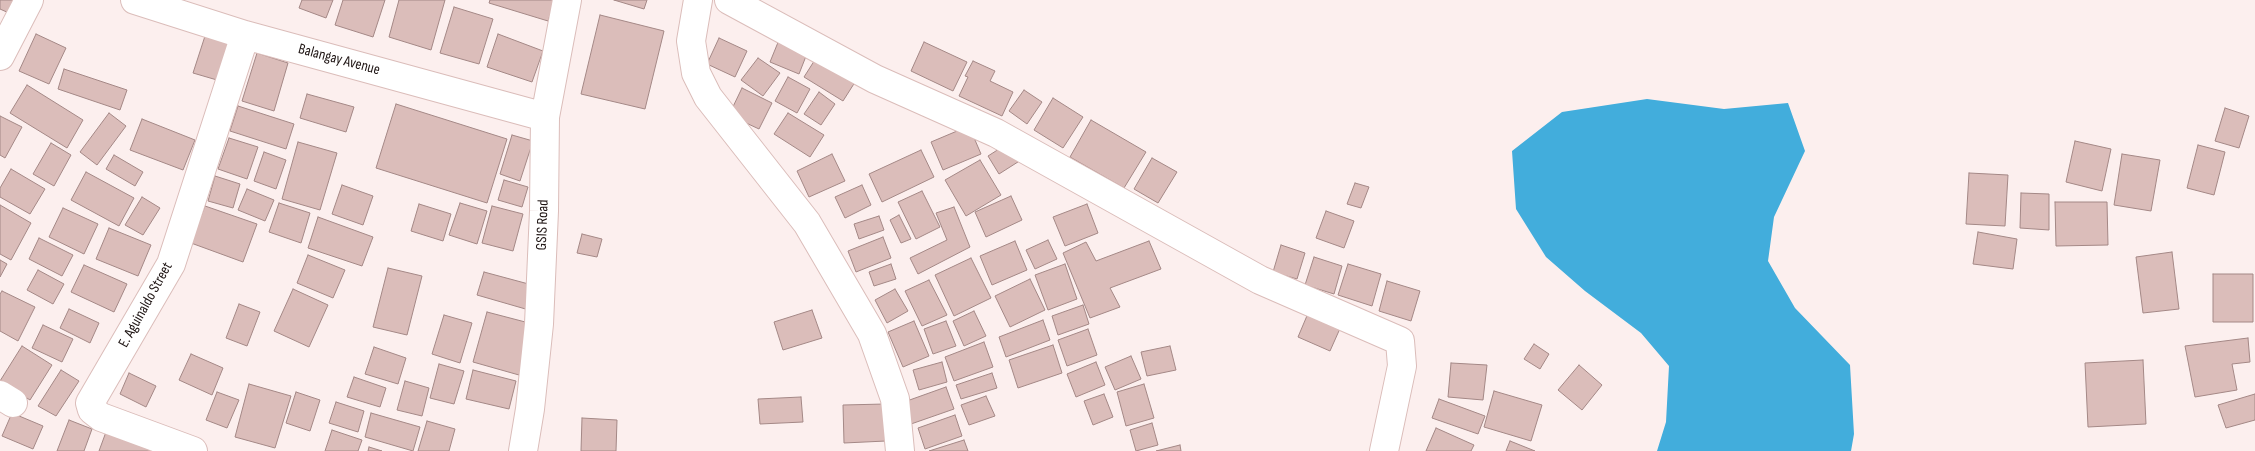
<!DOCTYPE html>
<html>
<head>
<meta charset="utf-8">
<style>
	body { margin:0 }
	canvas { display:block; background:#fcefee }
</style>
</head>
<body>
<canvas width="2255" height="451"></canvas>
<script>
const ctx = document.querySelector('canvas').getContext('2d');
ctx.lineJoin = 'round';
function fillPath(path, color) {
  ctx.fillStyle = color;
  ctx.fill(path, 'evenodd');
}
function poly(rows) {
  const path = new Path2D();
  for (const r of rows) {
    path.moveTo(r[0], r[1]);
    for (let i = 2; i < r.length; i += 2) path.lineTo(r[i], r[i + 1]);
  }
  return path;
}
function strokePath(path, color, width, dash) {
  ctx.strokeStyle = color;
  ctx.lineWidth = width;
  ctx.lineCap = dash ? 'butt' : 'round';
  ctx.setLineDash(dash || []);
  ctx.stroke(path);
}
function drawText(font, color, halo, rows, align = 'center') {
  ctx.font = font + ' "Sofia Sans Condensed",sans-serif';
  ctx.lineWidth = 4;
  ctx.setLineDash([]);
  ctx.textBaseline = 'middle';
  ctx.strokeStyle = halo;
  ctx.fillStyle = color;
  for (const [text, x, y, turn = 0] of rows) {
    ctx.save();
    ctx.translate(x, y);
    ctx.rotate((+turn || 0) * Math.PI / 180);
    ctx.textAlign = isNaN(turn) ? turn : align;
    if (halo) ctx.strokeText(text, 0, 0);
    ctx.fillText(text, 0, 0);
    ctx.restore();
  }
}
fillPath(poly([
	[1647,99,1724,109,1788,103,1805,151,1774,217,1768,261,1795,308,1850,365,1854,434,1851,451,1657,451,1666,422,1669,366,1641,333,1585,291,1546,257,1516,209,1512,151,1562,112]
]), '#42addc');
const building = poly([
	[0,0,14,0,9,13,0,9,0,0],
	[302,0,333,0,326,18,299,8,302,0],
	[343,0,385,0,373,37,335,25,343,0],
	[399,0,445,0,431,50,389,37,399,0],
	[490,0,555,0,548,21,489,3,490,0],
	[614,0,647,0,644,9,614,0],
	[454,7,493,19,479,64,440,53,454,7],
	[600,15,664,31,645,109,581,94,600,15],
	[206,33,229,40,217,80,193,73,206,33],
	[36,34,66,48,49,84,19,71,36,34],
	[498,34,543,51,532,82,487,67,498,34],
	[781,35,810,46,799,74,770,62,781,35],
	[719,38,747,51,735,77,707,64,719,38],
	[924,42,967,62,953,91,911,71,924,42],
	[257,53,288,63,274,111,242,101,257,53],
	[818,55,857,79,843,101,804,77,818,55],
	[758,58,780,73,763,96,741,80,758,58],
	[973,61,995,71,990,81,1013,92,1002,116,959,96,968,77,965,76,973,61],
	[64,69,127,90,120,110,58,89,64,69],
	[788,77,810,89,797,113,775,101,788,77],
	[27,85,83,120,67,148,10,113,27,85],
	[742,88,772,103,759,129,729,115,742,88],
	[1024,90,1042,102,1027,124,1009,111,1024,90],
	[819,92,835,104,821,125,804,114,819,92],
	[307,94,354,107,346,132,300,118,307,94],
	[1053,98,1083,117,1063,148,1034,130,1053,98],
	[396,104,507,139,487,203,376,168,396,104],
	[238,106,294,124,286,149,230,131,238,106],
	[2225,108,2249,116,2239,148,2215,141,2225,108],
	[109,113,126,126,97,165,80,152,109,113],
	[788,113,824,135,810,157,774,134,788,113],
	[0,116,22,127,5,158,0,155,0,116],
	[142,119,195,140,183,170,130,150,142,119],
	[1091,120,1146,152,1124,188,1070,157,1091,120],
	[969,126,981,154,943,170,931,142,969,126],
	[512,135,533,141,520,181,500,174,512,135],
	[229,138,258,147,247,179,218,169,229,138],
	[2075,141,2111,149,2102,191,2066,182,2075,141],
	[298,142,337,153,320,210,282,199,298,142],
	[1010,142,1021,160,999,174,988,156,1010,142],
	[51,143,71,155,54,186,33,174,51,143],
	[2198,145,2225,152,2214,195,2187,188,2198,145],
	[921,150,934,177,882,202,869,174,921,150],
	[264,152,286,160,276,189,254,181,264,152],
	[832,154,845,181,809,197,797,171,832,154],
	[2122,154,2160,160,2151,211,2114,205,2122,154],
	[114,155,143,172,135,186,106,169,114,155],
	[1152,158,1177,172,1158,203,1134,189,1152,158],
	[980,160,1001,195,966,216,945,180,980,160],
	[11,169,45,189,30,214,0,197,0,188,11,169],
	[86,172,134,198,119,226,71,200,86,172],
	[1969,173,2008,175,2005,226,1966,224,1969,173],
	[215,176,240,184,233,208,208,201,215,176],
	[504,180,528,187,522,207,498,200,504,180],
	[1355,183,1369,187,1361,208,1347,204,1355,183],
	[342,185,373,196,363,225,332,214,342,185],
	[862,185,871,205,845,218,835,197,862,185],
	[247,189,274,200,265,221,238,210,247,189],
	[922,191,940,227,916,239,898,202,922,191],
	[2021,193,2049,194,2049,230,2020,228,2021,193],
	[1011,196,1022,220,986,237,975,212,1011,196],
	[142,197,160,208,143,235,125,225,142,197],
	[2055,202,2107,202,2108,245,2056,246,2055,202],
	[279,203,310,213,301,243,269,232,279,203],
	[460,203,487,211,477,244,449,235,460,203],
	[419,204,451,214,443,241,411,231,419,204],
	[1087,204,1098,233,1065,246,1053,217,1087,204],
	[0,205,31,223,11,260,0,254,0,205],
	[205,206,257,224,243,262,191,243,205,206],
	[492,206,523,214,513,251,482,243,492,206],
	[954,207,970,247,918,274,910,258,947,240,936,213,954,207],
	[63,208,98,224,84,254,49,237,63,208],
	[1326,211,1354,221,1344,248,1316,238,1326,211],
	[899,215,911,239,901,243,890,220,899,215],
	[879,216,884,230,859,239,854,224,879,216],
	[318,217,373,237,362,266,308,248,318,217],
	[109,228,151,245,138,276,96,259,109,228],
	[1978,232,2017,239,2013,269,1973,264,1978,232],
	[582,234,602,239,597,257,577,253,582,234],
	[883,237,891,258,856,272,848,251,883,237],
	[39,238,73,255,62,276,29,259,39,238],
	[1048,240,1057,259,1035,269,1026,250,1048,240],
	[1015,241,1027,270,992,285,980,256,1015,241],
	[1149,241,1161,269,1110,288,1120,307,1090,318,1063,253,1086,242,1096,261,1149,241],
	[1281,245,1305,253,1297,279,1273,272,1281,245],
	[2172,252,2179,309,2143,313,2136,257,2172,252],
	[308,255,345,270,333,298,297,283,308,255],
	[1314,257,1342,266,1334,294,1305,285,1314,257],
	[971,258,991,298,954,316,935,275,971,258],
	[0,260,7,264,0,277,0,260],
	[891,264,896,279,874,286,869,272,891,264],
	[1065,264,1077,299,1048,310,1035,275,1065,264],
	[1348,264,1381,274,1372,306,1338,295,1348,264],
	[84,265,127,284,114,312,71,292,84,265],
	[388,268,422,276,407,335,373,327,388,268],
	[38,270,64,284,53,304,27,290,38,270],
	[484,272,536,286,529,310,477,295,484,272],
	[2213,274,2253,274,2253,322,2213,322,2213,274],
	[1030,279,1045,310,1010,327,995,296,1030,279],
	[929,280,947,315,922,326,905,291,929,280],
	[1387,281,1420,291,1411,321,1379,311,1387,281],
	[293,289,328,305,309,347,274,331,293,289],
	[895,289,908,311,887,323,875,300,895,289],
	[2,291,35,307,18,341,0,331,0,294,2,291],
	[239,304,260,312,247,346,226,338,239,304],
	[1083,305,1089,324,1058,335,1052,316,1083,305],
	[69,309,99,323,90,343,60,328,69,309],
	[812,310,822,338,783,350,774,322,812,310],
	[974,311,986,336,964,346,953,321,974,311],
	[1309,311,1342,324,1330,351,1298,337,1309,311],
	[487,312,533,324,519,375,473,362,487,312],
	[444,315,472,323,460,363,432,354,444,315],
	[1043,320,1050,340,1006,357,999,337,1043,320],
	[914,321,929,356,903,367,888,332,914,321],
	[946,321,956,346,933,354,924,329,946,321],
	[43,325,73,339,62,362,32,348,43,325],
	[1088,329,1097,355,1067,366,1058,340,1088,329],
	[2248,338,2250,362,2232,364,2237,390,2195,397,2185,346,2248,338],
	[984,342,993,367,954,381,945,357,984,342],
	[1534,344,1549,354,1540,369,1524,359,1534,344],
	[1053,345,1062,373,1018,388,1009,360,1053,345],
	[22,346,52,365,30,400,0,381,22,346],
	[1170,346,1176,370,1147,376,1141,352,1170,346],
	[374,347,406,358,398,384,365,374,374,347],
	[191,354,223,368,212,395,179,380,191,354],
	[1131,356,1141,379,1115,390,1105,367,1131,356],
	[2143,360,2146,424,2088,427,2085,363,2143,360],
	[942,362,947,382,919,390,913,370,942,362],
	[1096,362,1105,385,1076,397,1067,374,1096,362],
	[1451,363,1487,365,1483,400,1448,397,1451,363],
	[439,364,464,371,454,404,430,398,439,364],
	[1579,365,1602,385,1582,410,1558,390,1579,365],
	[61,370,79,381,56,416,38,406,61,370],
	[473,370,516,381,509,409,466,399,473,370],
	[129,373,156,386,146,407,120,394,129,373],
	[992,373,997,388,961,399,956,385,992,373],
	[354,377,386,388,380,407,347,397,354,377],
	[405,381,429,388,422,416,397,410,405,381],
	[249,384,291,396,275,448,235,437,249,384],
	[1144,384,1154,418,1126,426,1117,392,1144,384],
	[946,387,954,409,911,424,904,402,946,387],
	[1494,391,1542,405,1531,441,1484,427,1494,391],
	[217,392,239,400,227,428,206,420,217,392],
	[296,392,320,400,310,431,286,423,296,392],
	[1104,394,1113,417,1093,425,1084,401,1104,394],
	[2255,394,2255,420,2226,428,2218,405,2255,394],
	[986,396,995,416,969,425,961,405,986,396],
	[801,397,803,422,760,424,758,399,801,397],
	[1439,399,1485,416,1478,434,1432,418,1439,399],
	[336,402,364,411,358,432,329,423,336,402],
	[885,404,886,441,844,443,843,405,885,404],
	[12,413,43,426,33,449,2,436,12,413],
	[371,413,420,427,413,451,365,437,371,413],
	[955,415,962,436,925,449,918,428,955,415],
	[582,418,617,420,616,451,581,451,582,418],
	[69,420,92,429,84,451,57,451,69,420],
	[427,421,455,429,449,451,418,451,427,421],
	[1152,423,1158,445,1136,451,1130,430,1152,423],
	[1436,428,1474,445,1471,451,1426,451,1436,428],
	[332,430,362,440,358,451,325,451,332,430],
	[106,432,153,451,99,451,106,432],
	[964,440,968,451,929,451,964,440],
	[1510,441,1535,451,1506,451,1510,441],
	[1180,445,1181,451,1156,451,1180,445],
	[369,447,382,451,368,451,369,447]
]);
fillPath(building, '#dbbdba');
strokePath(building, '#a48886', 1);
const minor = poly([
	[135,0,245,35,545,117],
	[698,0,691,41,696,73,708,97,807,223,872,334,895,399,900,451],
	[729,0,875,79,996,133,1260,280,1400,341,1402,366,1384,451],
	[0,56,29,0],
	[0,395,13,403],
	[193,451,101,417,92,410,90,403,171,264,245,35],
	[523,451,530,409,539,324,544,211,545,117,567,0]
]);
strokePath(minor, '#dbbdba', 30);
strokePath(minor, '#fff', 28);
drawText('15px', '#1d1312', '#fff', [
	["Balangay Avenue",339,60,15],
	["GSIS Road",543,225,-88],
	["E. Aguinaldo Street",146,305,-61]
]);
</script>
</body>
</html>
